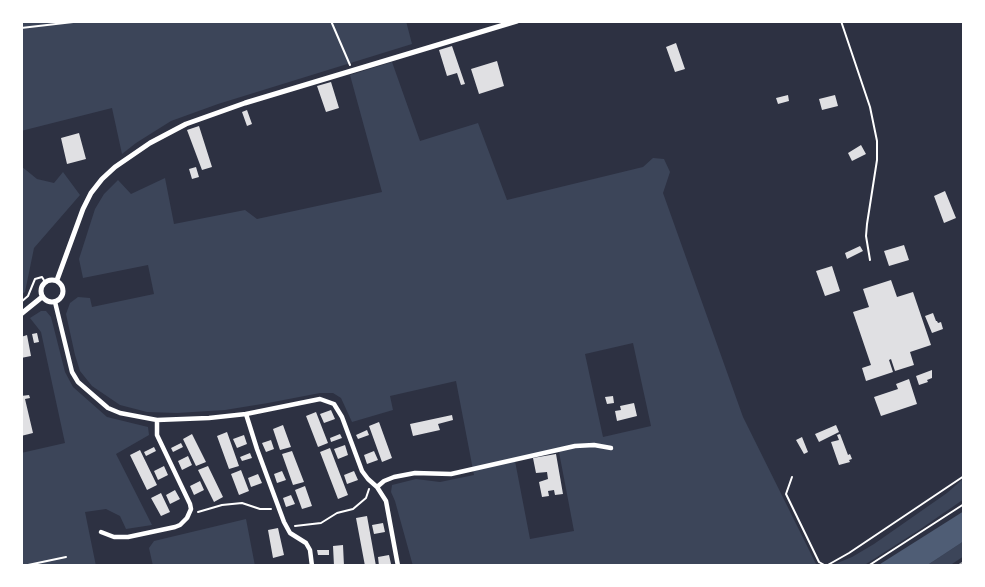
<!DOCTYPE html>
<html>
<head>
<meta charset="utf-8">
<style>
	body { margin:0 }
	#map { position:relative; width:985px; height:587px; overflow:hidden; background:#2d3142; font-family:Raleway,sans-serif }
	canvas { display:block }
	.frame { position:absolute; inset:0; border:23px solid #fff; pointer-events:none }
</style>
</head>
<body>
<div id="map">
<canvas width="985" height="587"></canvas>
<div class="frame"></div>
</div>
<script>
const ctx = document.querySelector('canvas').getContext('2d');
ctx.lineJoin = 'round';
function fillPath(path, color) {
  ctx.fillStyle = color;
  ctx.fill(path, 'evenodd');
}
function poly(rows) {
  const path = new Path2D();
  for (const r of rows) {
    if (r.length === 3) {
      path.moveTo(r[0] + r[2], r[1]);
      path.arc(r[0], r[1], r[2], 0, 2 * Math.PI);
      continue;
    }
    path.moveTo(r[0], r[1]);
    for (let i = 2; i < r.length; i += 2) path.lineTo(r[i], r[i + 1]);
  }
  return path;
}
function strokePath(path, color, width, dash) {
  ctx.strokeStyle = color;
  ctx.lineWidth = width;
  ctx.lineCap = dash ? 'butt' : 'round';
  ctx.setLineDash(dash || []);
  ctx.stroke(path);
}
fillPath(poly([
	[21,21,406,21,412,44,218,104,171,121,136,143,122,154,112,108,21,131],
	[392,62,420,141,478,123,507,200,643,167,653,158,664,159,670,172,663,193,743,417,817,566,413,566,395,501,391,492,392,485,416,479,440,482,474,475,456,381,390,396,393,410,352,422,341,398,333,393,320,393,268,403,225,410,177,413,147,412,120,405,92,386,80,371,75,355,66,314,70,303,78,297,90,298,92,307,154,294,148,265,83,278,79,259,95,209,104,194,118,180,131,194,165,178,174,224,245,210,257,219,382,192,350,75],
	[633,343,651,426,603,437,585,354],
	[559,452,574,531,530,539,515,461],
	[21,166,37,179,54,183,63,172,80,195,34,248,25,292,21,295],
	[41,311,46,311,51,317,65,372,73,387,107,417,148,427,149,435,116,454,152,525,126,529,120,516,106,509,85,512,96,566,22,566,21,563,21,453,65,443,41,332,30,318],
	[964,478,964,499,919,530,863,566,830,566,852,557,874,544,947,493],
	[246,519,255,566,153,566,149,548,154,541],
	[964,541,964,556,949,566,926,566]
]), '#3c4559');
fillPath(poly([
	[964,511,964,541,926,566,877,566]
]), '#4f5d75');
fillPath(poly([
	[676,43,685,69,675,72,666,47],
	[452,46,465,84,461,85,457,73,447,76,439,50],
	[497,61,504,86,479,94,471,69],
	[331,82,339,108,326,112,317,86],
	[788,95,789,101,778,104,776,98],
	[835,95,838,106,822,110,819,99],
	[247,110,252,124,247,126,242,112],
	[199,126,212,167,202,170,187,130],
	[79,133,86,159,67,164,61,138],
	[861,145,866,154,852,161,848,153],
	[196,167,199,177,192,179,189,169],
	[945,191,956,218,944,223,934,196],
	[904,245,909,260,889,266,884,251],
	[860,246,863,251,847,259,845,253],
	[832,266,840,291,825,296,816,271],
	[891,280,897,297,913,292,931,345,910,352,914,365,895,371,891,359,889,360,893,372,866,381,862,368,871,365,853,312,869,307,863,289],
	[933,313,936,321,937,321,938,323,941,322,943,329,932,333,925,316],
	[37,333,39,342,34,343,32,334],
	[27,335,31,356,21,358,21,337],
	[932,370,932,378,927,380,928,382,919,385,916,376],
	[909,379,917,404,881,416,874,397,898,389,896,384],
	[29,395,30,398,25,399,33,433,21,436,21,396],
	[613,396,614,403,607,404,605,397],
	[634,403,637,416,617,421,615,411,621,410,620,406],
	[331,410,335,419,324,423,320,414],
	[316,412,328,443,318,447,306,416],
	[452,415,453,420,438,424,440,430,413,436,410,424],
	[379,422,392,458,382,462,369,426],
	[283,425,291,447,280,450,273,429],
	[836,425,839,432,819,442,815,434],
	[367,430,369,435,358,439,356,435],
	[227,432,239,466,229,469,217,436],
	[192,434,206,462,196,466,183,439],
	[340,434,342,438,331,442,330,438],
	[840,434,848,455,850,454,852,459,849,460,850,462,839,465,831,442,839,440,837,435],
	[244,435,247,444,237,448,233,439],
	[802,437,808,452,804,454,796,440],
	[271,440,274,449,266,452,262,443],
	[181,443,183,447,173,452,171,448],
	[345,445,348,455,338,459,334,449],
	[154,447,156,451,146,456,144,452],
	[330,448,348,495,338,499,320,452],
	[140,450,157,485,147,490,130,455],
	[292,451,304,482,293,485,282,454],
	[374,451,378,460,367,464,364,455],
	[250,453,252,458,242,461,240,457],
	[556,454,563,494,555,495,554,490,548,491,549,496,542,497,539,482,548,479,547,472,536,473,533,458],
	[188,456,192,465,182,470,178,461],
	[164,466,168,475,158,480,154,471],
	[208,466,223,497,214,502,198,470],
	[241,470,249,491,239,495,231,474],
	[282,471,286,480,277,483,274,474],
	[354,471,358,480,347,484,344,475],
	[258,474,262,483,251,487,248,478],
	[200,481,204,490,194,495,190,486],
	[305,486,312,506,302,509,295,490],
	[175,490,180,499,170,504,166,495],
	[161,493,170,512,161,516,151,498],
	[291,495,295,504,286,507,283,498],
	[367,516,376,566,365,566,356,518],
	[383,523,385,532,374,534,372,525],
	[278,528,284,555,273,558,268,530],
	[343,545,344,566,334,566,333,546],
	[317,550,329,550,329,555,318,555],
	[389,555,391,564,379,566,378,557]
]), '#e0e0e3');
strokePath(poly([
	[331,21,350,65],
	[21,28,82,21],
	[21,302,28,296,35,279,42,277,45,282],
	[198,512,222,505,242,503,260,509,271,509],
	[295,526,321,523,337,513,353,509,366,498,369,489],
	[28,565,66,557],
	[868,566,964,504]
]), '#fff', 2);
strokePath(poly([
	[841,21,870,107,877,141,877,160,867,224,866,236,870,260],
	[792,477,786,494,819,562,826,566,849,553,964,476]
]), '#fff', 2);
strokePath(poly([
	[55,302,72,372,78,382,108,408,120,413,157,420,209,418,246,414,320,399,334,404,342,417,362,471,368,479,377,487,386,501,398,566],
	[246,414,257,449,284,522,290,533,306,543,310,550,312,566],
	[377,487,384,481,394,477,415,473,451,474,575,446,594,445,611,448],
	[101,532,114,537,128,537,175,527,180,525,187,518,191,509,190,504,157,435,157,420]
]), '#fff', 4.5);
strokePath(poly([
	[52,291,11],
	[57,280,83,209,91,193,102,179,115,167,150,143,186,124,245,103,517,21],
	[21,314,42,297]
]), '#fff', 5);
strokePath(poly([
	[958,566,964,562]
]), '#abadb3', 2.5);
</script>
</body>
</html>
